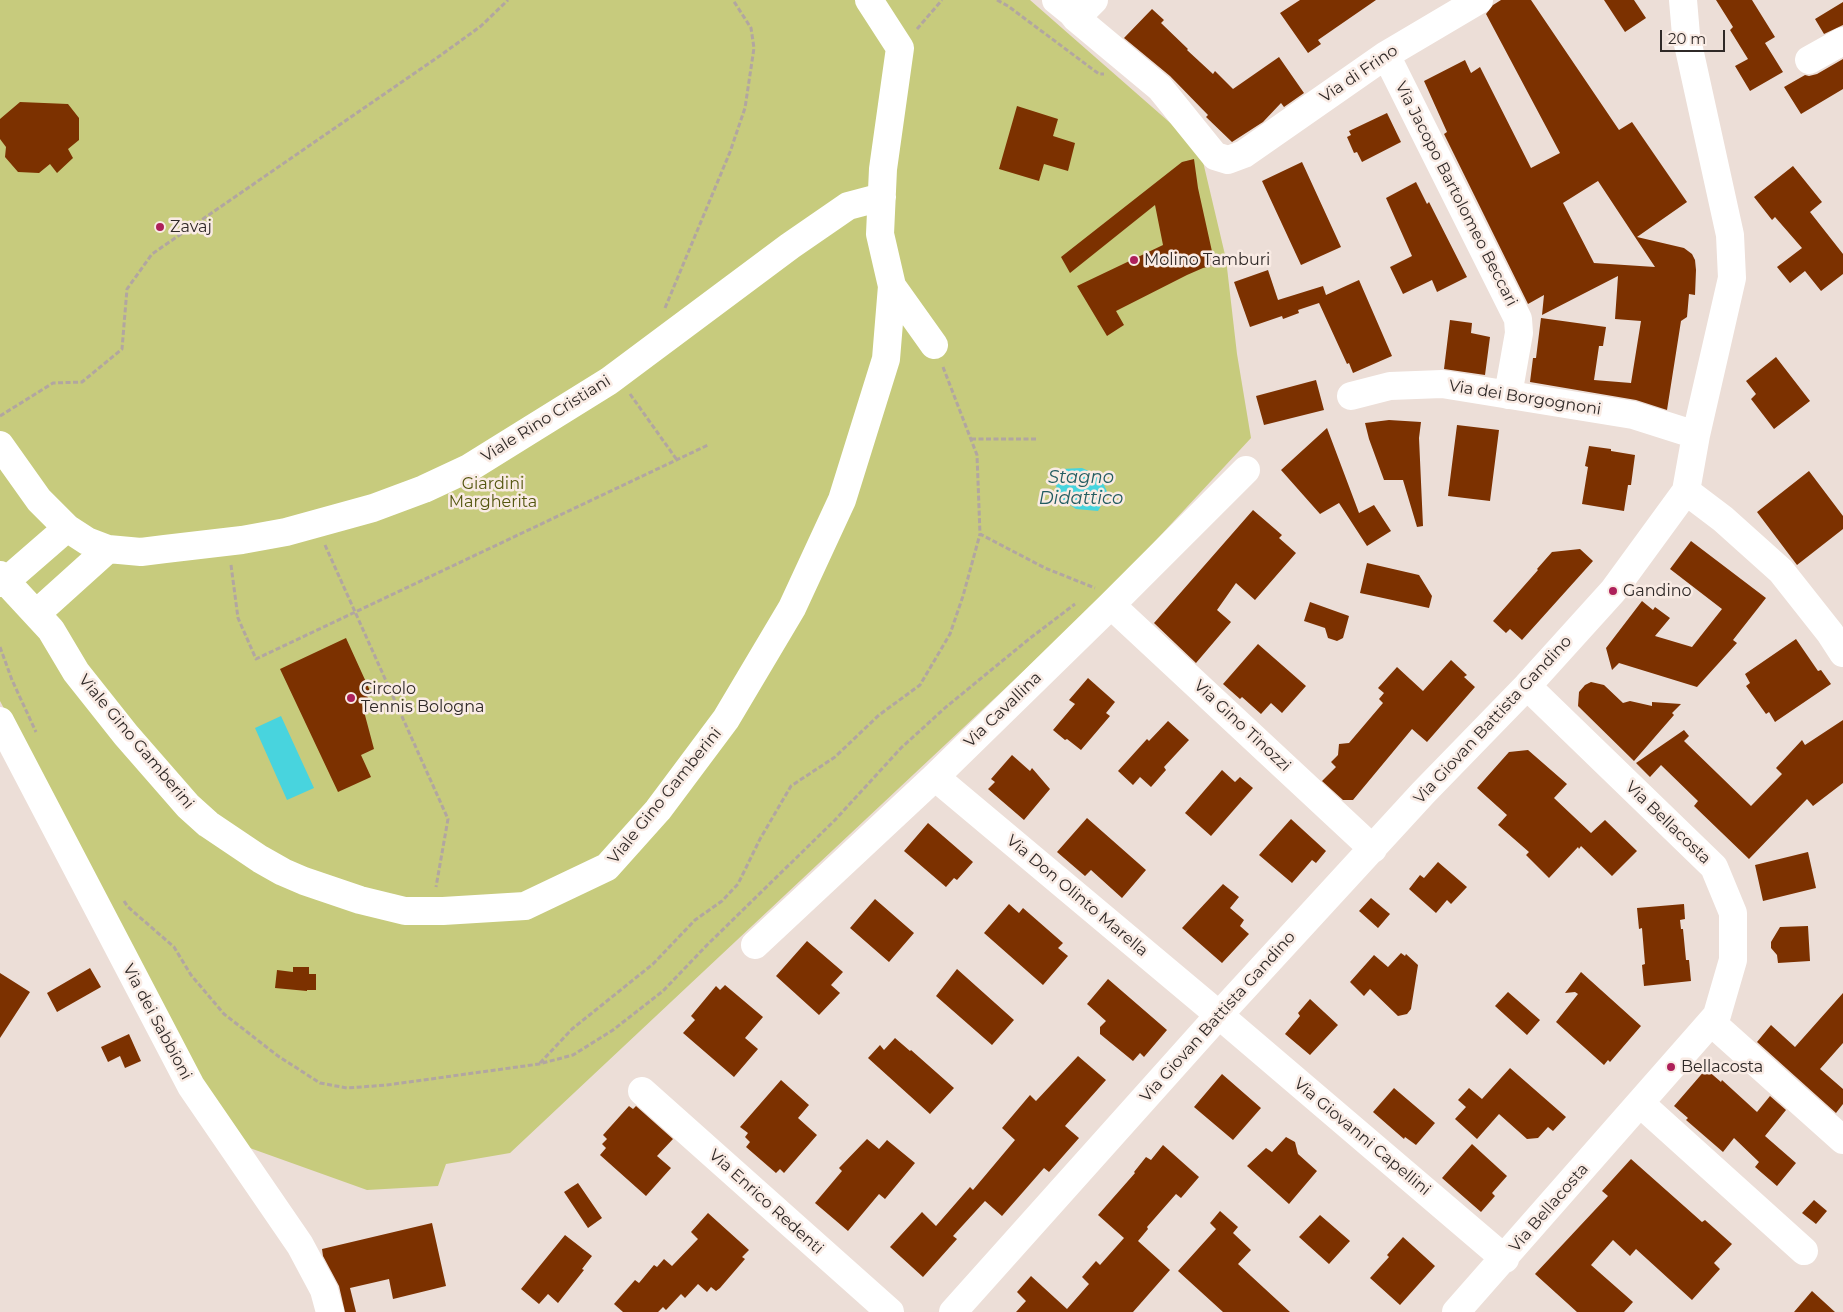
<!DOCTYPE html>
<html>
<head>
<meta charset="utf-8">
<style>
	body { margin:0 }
	#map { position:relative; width:1843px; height:1312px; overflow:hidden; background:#ecded7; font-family:Montserrat,sans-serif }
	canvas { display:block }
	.scale { position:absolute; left:1660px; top:30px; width:65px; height:22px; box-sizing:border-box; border:2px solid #2f2927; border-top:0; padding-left:6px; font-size:15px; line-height:18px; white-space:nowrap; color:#2f2927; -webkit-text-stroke:4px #f9ebe4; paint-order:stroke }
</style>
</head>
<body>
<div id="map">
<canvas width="1843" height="1312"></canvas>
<div class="scale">20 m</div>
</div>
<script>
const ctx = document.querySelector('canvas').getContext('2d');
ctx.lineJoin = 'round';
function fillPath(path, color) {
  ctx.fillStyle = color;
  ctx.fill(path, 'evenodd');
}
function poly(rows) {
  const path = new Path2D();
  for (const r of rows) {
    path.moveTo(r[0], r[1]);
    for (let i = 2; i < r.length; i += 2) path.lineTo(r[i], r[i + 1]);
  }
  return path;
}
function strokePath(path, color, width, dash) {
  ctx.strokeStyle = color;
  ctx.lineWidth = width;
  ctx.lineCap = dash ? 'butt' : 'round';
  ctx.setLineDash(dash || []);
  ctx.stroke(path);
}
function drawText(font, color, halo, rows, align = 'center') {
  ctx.font = font + ' Montserrat,sans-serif';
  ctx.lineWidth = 5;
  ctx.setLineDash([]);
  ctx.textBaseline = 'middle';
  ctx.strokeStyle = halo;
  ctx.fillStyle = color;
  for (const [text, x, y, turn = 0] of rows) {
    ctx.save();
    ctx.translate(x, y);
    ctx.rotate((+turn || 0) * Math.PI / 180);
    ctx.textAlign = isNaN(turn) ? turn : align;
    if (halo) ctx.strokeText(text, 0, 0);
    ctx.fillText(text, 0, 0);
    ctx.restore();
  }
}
fillPath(poly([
	[0,0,1030,0,1200,149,1226,259,1237,354,1251,438,1108,592,510,1153,446,1164,438,1186,367,1190,247,1147,195,1068,0,701]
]), '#c7cb7d');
fillPath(poly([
	[1082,468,1100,476,1108,494,1098,511,1076,509,1057,496,1056,482,1061,469],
	[281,716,314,788,287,800,255,728]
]), '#48d4de');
fillPath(poly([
	[1300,0,1376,0,1318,40,1321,44,1308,53,1280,13],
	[1501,0,1531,0,1619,130,1632,122,1687,202,1637,237,1684,248,1692,254,1695,260,1696,270,1695,295,1689,294,1687,317,1681,321,1667,410,1636,400,1530,382,1533,358,1536,358,1541,318,1606,327,1603,346,1599,346,1594,380,1631,383,1641,321,1615,319,1618,276,1542,315,1544,295,1528,304,1444,134,1447,132,1424,81,1465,60,1471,73,1480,67,1531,168,1560,153,1486,14,1493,5],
	[1598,181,1635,237,1655,267,1594,263,1563,203],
	[1604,0,1634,0,1646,18,1625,32],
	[1716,0,1752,0,1775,37,1765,43,1783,72,1750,91,1735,66,1748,59,1730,30,1733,27],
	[1843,2,1843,25,1824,34,1815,19],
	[1152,9,1164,20,1161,23,1188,49,1187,50,1213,74,1215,71,1233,89,1279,57,1304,93,1284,107,1281,103,1263,122,1232,142,1206,117,1208,115,1170,76,1124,38],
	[1843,59,1843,89,1801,114,1784,87,1805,75,1809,76,1817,74],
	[20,102,68,104,79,118,79,140,68,149,73,158,57,173,50,164,39,173,18,172,5,157,6,147,0,139,0,119],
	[1017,106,1058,119,1053,136,1075,143,1068,171,1044,164,1039,181,999,169],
	[1387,113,1401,142,1362,162,1357,152,1354,153,1347,137,1351,135,1349,131],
	[1194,159,1198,188,1215,265,1203,268,1187,275,1116,311,1124,325,1107,336,1077,286,1163,245,1155,205,1070,273,1061,257,1182,162],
	[1302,162,1341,247,1301,265,1262,181],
	[1793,166,1822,202,1810,212,1843,254,1843,274,1821,291,1805,271,1790,283,1777,267,1802,248,1775,217,1772,220,1754,197],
	[1416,182,1427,204,1429,202,1467,277,1437,292,1432,280,1403,294,1390,267,1412,256,1386,198],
	[1268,270,1278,300,1323,286,1326,295,1359,280,1392,356,1353,373,1349,363,1347,364,1319,303,1298,310,1299,313,1283,319,1282,316,1250,327,1234,282],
	[1450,320,1472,323,1471,333,1490,337,1485,375,1444,369],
	[1776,357,1810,401,1774,429,1751,399,1756,394,1746,381],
	[1316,380,1324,410,1264,425,1256,396],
	[1389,420,1421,422,1419,438,1423,526,1417,527,1403,480,1384,480,1369,439,1365,423],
	[1457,425,1499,430,1490,501,1448,496],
	[1327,428,1359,513,1374,505,1391,531,1367,546,1339,503,1320,514,1281,470],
	[1589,446,1611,449,1611,451,1635,455,1631,485,1628,485,1624,511,1582,504,1588,467,1585,466],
	[1809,471,1843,516,1843,529,1797,565,1757,512],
	[1253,510,1282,535,1279,538,1296,553,1255,600,1236,583,1217,610,1231,622,1196,663,1154,623],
	[1691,541,1766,598,1733,640,1737,643,1697,687,1619,663,1612,670,1606,648,1642,601,1653,610,1655,607,1670,618,1655,636,1692,647,1722,609,1670,569],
	[1580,549,1593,561,1522,640,1510,629,1506,633,1493,621,1538,570,1537,569,1552,552],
	[1367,563,1419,575,1432,596,1429,608,1360,593],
	[1310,602,1349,616,1343,638,1337,641,1328,638,1325,628,1304,621],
	[346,638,371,693,367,695,369,701,362,704,374,749,361,755,371,777,338,792,280,669],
	[1796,639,1818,671,1821,670,1831,684,1775,722,1769,712,1766,714,1746,686,1750,683,1745,674],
	[1258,644,1306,686,1282,713,1271,703,1261,714,1242,697,1240,699,1223,684],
	[1451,660,1467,675,1464,677,1475,687,1427,742,1412,729,1353,800,1343,800,1322,781,1336,767,1331,762,1338,755,1339,744,1349,743,1383,703,1379,699,1384,693,1378,688,1397,667,1423,691],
	[1088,678,1115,702,1106,713,1110,716,1081,750,1067,739,1065,740,1053,730,1075,704,1069,700],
	[1591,682,1604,685,1623,703,1630,701,1652,706,1652,702,1681,704,1672,713,1674,715,1634,761,1578,706,1579,692,1585,685],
	[1843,720,1843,783,1813,806,1807,799,1749,859,1694,806,1698,801,1661,765,1650,777,1636,763,1684,730,1689,736,1684,741,1751,806,1782,774,1776,768,1802,740,1805,745],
	[1168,721,1189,740,1164,767,1166,770,1151,787,1140,777,1133,785,1118,771,1147,739,1149,741],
	[1528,750,1567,784,1554,798,1591,833,1605,820,1637,851,1612,876,1581,846,1579,849,1578,847,1549,878,1526,855,1529,852,1498,825,1507,815,1477,788,1509,752],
	[1012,755,1030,771,1032,768,1050,789,1024,820,988,789,995,782,991,779],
	[1222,770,1235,782,1240,777,1253,788,1211,836,1185,813],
	[1087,818,1146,870,1122,898,1091,870,1085,876,1057,852],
	[1291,819,1326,851,1316,863,1312,860,1292,883,1259,855],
	[928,823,973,862,957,880,954,878,946,887,904,851],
	[1808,852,1816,888,1763,901,1755,865],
	[1438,862,1467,887,1451,904,1447,900,1436,913,1409,889,1420,875,1424,878],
	[1223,884,1239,897,1230,908,1244,920,1240,926,1249,934,1222,963,1182,928],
	[1371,898,1390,914,1378,928,1359,911],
	[875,899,914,933,889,962,850,928],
	[1009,904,1019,913,1023,908,1063,943,1058,948,1068,956,1043,985,984,933],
	[1684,904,1685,919,1680,920,1681,929,1683,929,1686,960,1689,960,1691,981,1644,986,1642,965,1645,964,1642,928,1639,929,1637,908],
	[1808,926,1810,961,1778,963,1777,955,1771,948,1771,942,1780,927],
	[807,941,843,972,831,985,840,993,819,1015,776,976],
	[1401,953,1405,956,1406,954,1418,965,1411,1009,1407,1014,1398,1016,1370,989,1364,996,1350,982,1374,955,1388,967],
	[293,967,309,967,309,974,316,974,316,990,307,990,307,991,275,988,277,970,293,972],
	[90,968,101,987,57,1012,47,993],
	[957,969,1014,1020,992,1045,936,996],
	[1581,972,1641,1026,1610,1062,1608,1060,1604,1065,1556,1022,1578,994,1575,992,1565,993],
	[0,973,30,992,0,1038],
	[1108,979,1167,1030,1144,1057,1140,1053,1133,1061,1100,1034,1100,1027,1106,1021,1087,1004],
	[725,985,763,1017,745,1038,758,1049,734,1077,683,1033,695,1020,691,1016,716,986,720,990],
	[1508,992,1540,1020,1527,1035,1495,1006],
	[1843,993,1843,1043,1820,1069,1843,1089,1843,1104,1836,1113,1757,1042,1771,1025,1795,1047],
	[1310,999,1338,1025,1310,1055,1285,1034,1300,1016,1298,1013],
	[129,1034,141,1061,125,1068,120,1056,108,1062,101,1047],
	[895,1038,910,1051,911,1050,954,1088,930,1114,868,1058,880,1045,884,1050],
	[1078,1056,1106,1080,1065,1126,1079,1138,1049,1172,1044,1168,1002,1216,985,1201,953,1236,957,1239,923,1277,890,1247,922,1212,936,1226,970,1187,973,1190,1015,1140,1002,1128,1030,1095,1036,1101],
	[1510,1068,1566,1117,1553,1131,1548,1127,1538,1138,1527,1139,1499,1114,1477,1139,1455,1119,1466,1107,1458,1100,1469,1088,1482,1099],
	[1706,1069,1721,1082,1722,1080,1757,1112,1770,1096,1786,1110,1765,1136,1796,1163,1777,1186,1755,1167,1759,1162,1734,1138,1723,1152,1686,1120,1688,1118,1674,1106],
	[1222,1074,1261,1108,1233,1140,1194,1107],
	[781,1080,809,1105,798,1118,817,1135,784,1173,780,1169,776,1173,746,1147,750,1142,745,1137,748,1133,740,1127],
	[1394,1088,1435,1123,1416,1145,1405,1137,1404,1139,1373,1112],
	[629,1106,633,1109,636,1106,673,1139,657,1156,671,1168,646,1196,600,1155,606,1148,602,1144,607,1139,603,1135],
	[1286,1137,1295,1142,1298,1154,1317,1171,1289,1204,1247,1166,1266,1148,1272,1152],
	[867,1139,879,1149,887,1140,915,1163,885,1199,879,1194,848,1231,815,1203,842,1171,839,1168],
	[1472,1144,1507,1176,1492,1193,1495,1196,1481,1212,1442,1178],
	[1163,1145,1199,1177,1181,1198,1176,1194,1147,1227,1148,1229,1138,1241,1170,1270,1133,1312,1016,1312,1026,1301,1017,1292,1031,1276,1067,1309,1089,1284,1082,1277,1096,1261,1100,1265,1124,1238,1098,1215,1135,1173,1134,1172,1146,1157,1151,1160],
	[1631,1159,1702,1222,1705,1220,1732,1244,1714,1263,1720,1269,1692,1300,1636,1249,1630,1256,1613,1240,1591,1265,1633,1302,1624,1312,1577,1312,1535,1274,1608,1196,1602,1191],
	[578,1183,602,1218,588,1228,564,1192],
	[1814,1200,1827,1211,1816,1224,1802,1213],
	[1220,1211,1238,1227,1233,1233,1251,1250,1238,1264,1290,1312,1223,1312,1178,1271,1216,1229,1210,1223],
	[708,1213,749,1250,742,1257,745,1259,720,1288,716,1291,711,1287,707,1292,698,1284,685,1298,681,1294,666,1310,663,1307,658,1312,623,1312,614,1304,635,1280,639,1283,654,1265,657,1267,664,1259,672,1266,698,1239,691,1232],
	[1320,1215,1350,1241,1329,1264,1299,1237],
	[432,1223,446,1286,393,1299,389,1279,350,1288,356,1312,345,1312,339,1286,323,1256,322,1249],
	[565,1235,592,1256,582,1269,584,1270,558,1303,548,1294,539,1304,521,1289],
	[1403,1237,1435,1266,1400,1305,1370,1278,1389,1257,1387,1255],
	[1812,1291,1835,1312,1794,1312]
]), '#7c3100');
strokePath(poly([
	[997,0,1008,6,1099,74,1104,74],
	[917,29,942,0],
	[665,308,730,152,745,108,754,48,751,28,733,0],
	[943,367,977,455,980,534,1045,568,1095,588],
	[630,394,677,460],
	[0,416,53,383,82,382,122,349,127,289,152,254,441,55,481,26,508,0],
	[971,439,1036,439],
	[325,545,448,819,436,887],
	[231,565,238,618,256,659,708,445],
	[0,647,12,680,36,732],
	[124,901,128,907,174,947,191,975,224,1014,278,1056,320,1083,347,1088,387,1085,539,1064,573,1055,613,1030,663,991,707,945,835,820,901,748,946,707,1029,639,1075,604],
	[540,1063,572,1029,653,964,695,920,722,901,738,884,760,839,791,786,835,757,879,715,920,685,950,634,963,596,980,534]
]), '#b2a6a1', 3, [5, 2.5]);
strokePath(poly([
	[869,0,900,48,883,169,880,234,892,286,934,345],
	[1056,0,1072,13,1076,18,1160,88,1215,156,1228,160,1244,154,1386,55,1479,0],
	[1076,18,1094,0],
	[1386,55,1518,319,1519,333,1508,395],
	[1809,60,1843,41],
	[1351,396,1390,386,1442,384,1633,415,1696,435],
	[0,445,39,500,67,528],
	[1686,491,1723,519,1781,571,1830,633,1843,653],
	[0,575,51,630,76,672,126,735,188,806,208,824,260,859,283,872,304,881,360,900,405,911,443,911,525,906,607,867,658,810,726,719,792,608,842,500,886,359,892,286],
	[0,583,6,581,67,528,87,541,108,549,141,552,165,549,242,540,286,532,373,508,424,489,469,468,609,381,790,246,848,206,882,197],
	[1111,605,1373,849],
	[37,613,108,549],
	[0,721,191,1086,300,1245,324,1290,330,1312],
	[935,777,1219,1015,1505,1259],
	[755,945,935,777,1111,605,1246,470],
	[1711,1022,1843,1140],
	[642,1091,890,1312],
	[1641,1104,1804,1251],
	[953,1312,1219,1015,1423,793,1527,686,1613,591,1686,491,1696,435,1732,278,1730,235,1686,35,1683,0],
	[1456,1312,1711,1022,1717,1015,1733,960,1733,913,1714,867,1527,686]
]), '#fff', 28);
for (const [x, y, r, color] of [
	[160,227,5,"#ad205a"],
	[1134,260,5,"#ad205a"],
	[1613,591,5,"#ad205a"],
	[351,698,5,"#ad205a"],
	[1671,1067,5,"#ad205a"]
]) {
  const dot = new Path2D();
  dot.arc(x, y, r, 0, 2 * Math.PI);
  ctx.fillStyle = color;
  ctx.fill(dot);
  strokePath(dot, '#f9ebe4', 2);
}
drawText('16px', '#2f2927', '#f9ebe4', [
	["Via di Frino",1359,74,-34],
	["Via Jacopo Bartolomeo Beccari",1456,194,63],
	["Via dei Borgognoni",1525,398,9],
	["Viale Rino Cristiani",546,419,-32],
	["Via Cavallina",1003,710,-44],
	["Via Giovan Battista Gandino",1493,720,-47],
	["Via Gino Tinozzi",1242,726,43],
	["Viale Gino Gamberini",136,742,50],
	["Viale Gino Gamberini",665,796,-51],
	["Via Bellacosta",1668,823,44],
	["Via Don Olinto Marella",1077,896,40],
	["Via Giovan Battista Gandino",1218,1017,-48],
	["Via dei Sabbioni",157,1022,62],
	["Via Giovanni Capellini",1362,1137,40],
	["Via Enrico Redenti",766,1202,42],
	["Via Bellacosta",1549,1208,-49]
]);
drawText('16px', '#2f2927', '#f9ebe4', [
	["Zavaj",170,227],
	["Molino Tamburi",1144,260],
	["Gandino",1623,591],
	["Circolo",361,689],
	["Tennis Bologna",361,707],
	["Bellacosta",1681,1067]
], 'left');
drawText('16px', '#54560f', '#f9ebe4', [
	["Giardini",493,484],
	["Margherita",493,502]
]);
drawText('italic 18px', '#235c61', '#f9ebe4', [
	["Stagno",1081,478],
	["Didattico",1081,499]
]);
</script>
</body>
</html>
